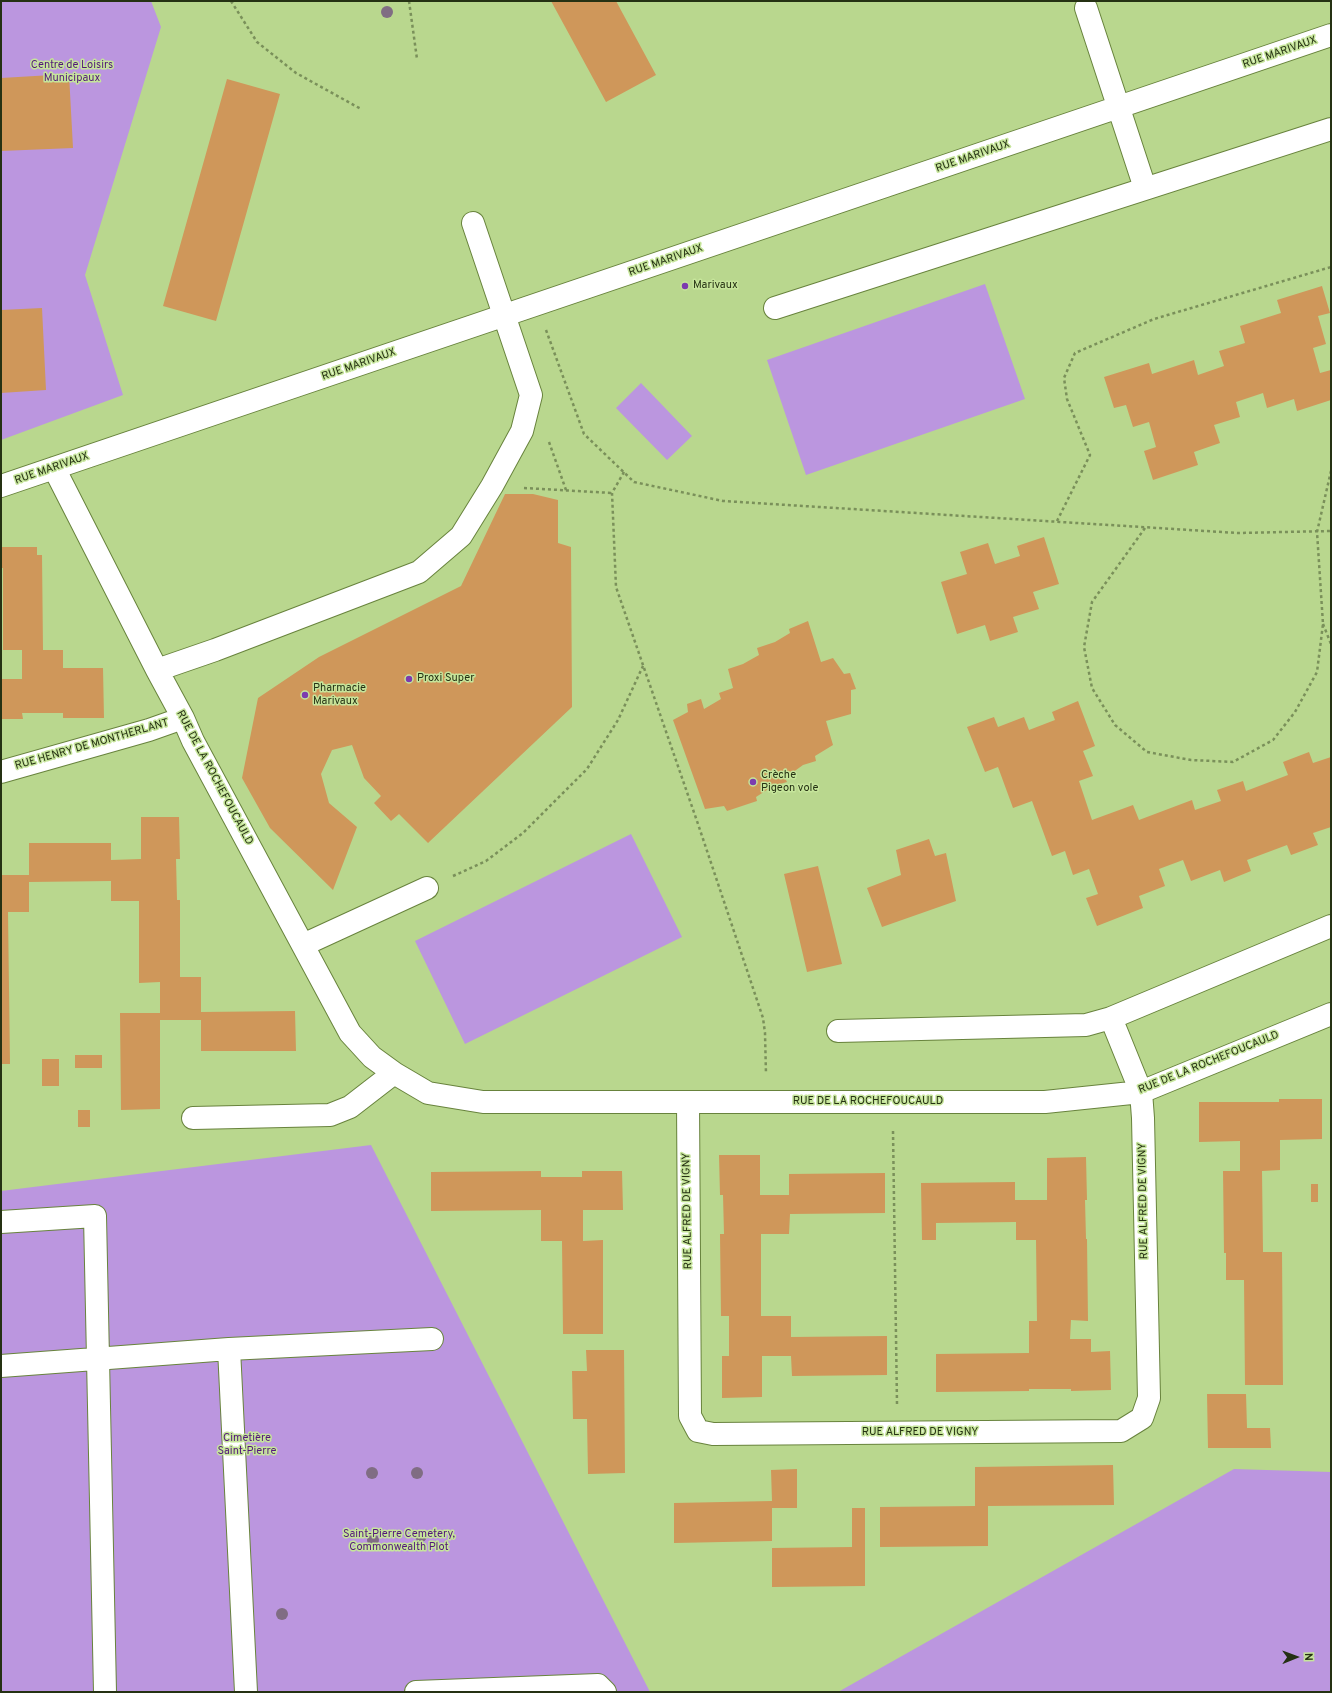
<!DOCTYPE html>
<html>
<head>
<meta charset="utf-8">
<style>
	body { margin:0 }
	#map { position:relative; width:1332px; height:1693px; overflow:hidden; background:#b9d78e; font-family:Overpass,sans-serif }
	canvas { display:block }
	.frame { position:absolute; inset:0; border:2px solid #253113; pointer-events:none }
	.north { position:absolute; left:1276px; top:1637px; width:40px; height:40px; -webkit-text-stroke:3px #c6e59b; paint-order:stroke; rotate:89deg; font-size:11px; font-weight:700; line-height:16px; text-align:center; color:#253113 }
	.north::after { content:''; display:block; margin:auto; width:14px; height:18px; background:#253113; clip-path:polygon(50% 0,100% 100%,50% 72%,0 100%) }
</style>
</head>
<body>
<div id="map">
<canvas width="1332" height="1693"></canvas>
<div class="frame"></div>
<div class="north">N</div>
</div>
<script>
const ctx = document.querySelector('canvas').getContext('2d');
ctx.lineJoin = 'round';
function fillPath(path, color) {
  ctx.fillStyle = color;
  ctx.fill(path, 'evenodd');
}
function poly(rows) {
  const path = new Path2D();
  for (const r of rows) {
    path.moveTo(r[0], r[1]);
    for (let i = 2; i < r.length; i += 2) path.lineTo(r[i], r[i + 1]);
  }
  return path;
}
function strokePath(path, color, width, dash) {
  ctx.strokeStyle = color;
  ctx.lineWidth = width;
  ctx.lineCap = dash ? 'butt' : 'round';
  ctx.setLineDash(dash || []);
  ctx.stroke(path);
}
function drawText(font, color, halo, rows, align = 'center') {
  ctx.font = font + ' Overpass,sans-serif';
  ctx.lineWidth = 3;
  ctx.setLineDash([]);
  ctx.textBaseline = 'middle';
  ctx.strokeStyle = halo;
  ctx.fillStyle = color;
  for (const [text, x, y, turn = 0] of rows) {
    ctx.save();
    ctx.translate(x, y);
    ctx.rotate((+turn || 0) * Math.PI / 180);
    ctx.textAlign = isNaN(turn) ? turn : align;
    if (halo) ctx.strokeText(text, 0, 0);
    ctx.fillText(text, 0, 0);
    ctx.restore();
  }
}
fillPath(poly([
	[1,1,151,1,161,27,85,275,123,395,1,440],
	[985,284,1025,399,806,475,767,360],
	[641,383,692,436,667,460,616,408],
	[631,834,682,937,465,1044,415,941],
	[371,1145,650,1692,1,1692,1,1191],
	[1234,1469,1331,1472,1331,1692,838,1692]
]), '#bb96df');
fillPath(poly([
	[551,1,616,1,656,75,606,102],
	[69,74,73,148,1,151,1,78],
	[227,79,280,94,216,321,163,306],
	[1322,286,1330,313,1318,316,1326,344,1313,348,1320,373,1331,370,1331,400,1297,411,1294,399,1267,408,1263,393,1236,402,1240,417,1214,425,1220,443,1194,452,1198,465,1153,480,1144,451,1156,447,1149,422,1133,427,1126,405,1114,408,1104,377,1149,363,1152,374,1194,360,1198,375,1224,366,1219,351,1245,343,1240,326,1281,313,1277,300],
	[42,308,46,390,1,393,1,310],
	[505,494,533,494,558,500,558,543,571,547,572,707,428,843,399,814,391,821,374,803,381,796,364,778,352,745,332,750,321,774,329,803,357,827,333,890,270,828,242,778,258,698,319,657,461,586],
	[1044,537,1059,584,1033,592,1039,609,1013,617,1018,632,990,641,985,625,957,634,941,582,967,574,960,552,988,543,995,564,1020,556,1017,546],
	[1,547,37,547,37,555,42,555,43,650,63,650,63,668,103,668,104,718,63,718,63,713,22,713,23,719,1,719,1,679,22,679,22,650,3,650,3,568,1,568],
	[808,621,821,662,833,658,844,674,850,673,856,689,851,690,851,714,826,721,833,745,815,756,816,761,803,765,785,778,787,782,773,786,756,797,757,801,727,811,724,806,705,809,673,720,688,712,687,704,701,699,704,709,721,699,719,693,733,688,728,669,743,664,759,655,757,648,775,642,790,633,789,629],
	[1078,701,1095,746,1083,751,1093,776,1079,781,1092,820,1133,805,1139,820,1192,800,1195,810,1221,801,1217,790,1243,781,1246,791,1288,775,1283,762,1309,752,1313,763,1331,757,1331,827,1313,833,1318,845,1291,855,1287,845,1247,860,1251,871,1224,882,1220,870,1191,881,1183,860,1159,869,1165,886,1139,896,1143,908,1097,926,1086,898,1098,894,1089,869,1073,875,1065,851,1052,856,1032,801,1013,808,998,767,985,772,967,727,994,717,998,727,1024,717,1029,730,1055,720,1052,712],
	[141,817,179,817,180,859,176,859,177,900,180,900,180,977,201,977,201,1012,295,1011,296,1051,201,1051,201,1020,160,1020,160,1109,121,1110,120,1013,160,1013,160,982,139,983,139,901,111,901,111,881,29,882,29,912,8,912,10,1064,1,1064,1,875,29,875,29,843,111,843,111,860,141,859],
	[929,839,935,856,946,853,956,901,882,927,867,888,901,875,896,850],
	[818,866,842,964,807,972,784,874],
	[75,1055,102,1055,102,1068,75,1068],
	[42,1059,59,1059,59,1086,42,1086],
	[1279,1099,1322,1099,1322,1139,1280,1140,1280,1170,1262,1171,1263,1252,1282,1252,1283,1385,1245,1385,1244,1280,1226,1280,1226,1253,1224,1253,1223,1171,1240,1171,1240,1141,1199,1142,1199,1102,1279,1102],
	[78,1110,90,1110,90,1127,78,1127],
	[719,1155,760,1155,760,1195,789,1195,789,1174,885,1173,885,1213,790,1214,789,1234,761,1234,761,1316,791,1316,791,1337,887,1336,887,1375,792,1376,791,1356,762,1356,762,1397,722,1398,722,1356,729,1356,729,1316,721,1316,720,1234,724,1234,723,1195,720,1195],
	[1086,1157,1087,1200,1085,1200,1086,1239,1087,1239,1088,1321,1071,1320,1070,1339,1091,1339,1091,1352,1110,1351,1111,1390,1071,1391,1071,1389,1029,1389,1029,1391,936,1392,936,1354,1029,1353,1029,1321,1037,1321,1036,1240,1016,1240,1016,1222,936,1223,936,1240,922,1240,921,1183,1015,1182,1015,1200,1047,1200,1047,1158],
	[541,1171,541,1177,582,1177,582,1171,622,1171,623,1210,583,1210,583,1241,603,1240,603,1334,563,1334,562,1241,541,1241,541,1210,431,1211,431,1172],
	[1311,1184,1318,1184,1318,1202,1311,1202],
	[586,1350,624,1350,625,1473,588,1474,587,1419,573,1419,572,1371,587,1371],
	[1207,1394,1246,1394,1247,1428,1270,1428,1271,1448,1208,1448],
	[1113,1465,1114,1505,988,1506,988,1546,880,1547,880,1507,975,1506,975,1467],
	[797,1469,797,1508,772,1508,772,1541,674,1543,674,1503,772,1501,771,1470],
	[852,1508,865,1508,865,1586,772,1587,772,1548,852,1547]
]), '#cf975a');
const minor = poly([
	[1086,8,1145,188],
	[775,308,1331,129],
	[54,468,157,670,183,718,193,741,350,1033,372,1057,394,1073,428,1093,483,1102,1045,1102,1141,1092,1331,1014],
	[1,486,1331,35],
	[157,670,215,650,419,572,461,536,492,486,522,431,531,395,473,223],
	[1,772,149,730,183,718],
	[303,945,427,888],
	[838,1031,1086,1025,1111,1018],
	[688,1102,690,1416,698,1431,713,1434,1121,1431,1142,1418,1149,1398,1143,1118,1141,1092,1111,1018,1331,926],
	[193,1118,330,1115,350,1107,394,1073],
	[1,1222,95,1216,105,1692],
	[1,1366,229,1349],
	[246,1692,229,1349,432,1339],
	[416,1692,598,1685,605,1692]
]);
strokePath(minor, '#68833d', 24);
strokePath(poly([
	[231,1,257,42,296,73,361,109],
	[409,1,417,59],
	[546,330,584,434,634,482,723,501,1238,533,1331,531],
	[549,442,566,490],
	[624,472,612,493,616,587,698,824,763,1018,765,1033,766,1074],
	[524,488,612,493],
	[1057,521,1090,455,1067,399,1064,378,1075,353,1154,319,1331,267],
	[1145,528,1092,602,1084,647,1092,688,1115,725,1147,752,1191,760,1233,762,1273,740,1295,712,1317,672,1323,624,1317,532,1331,471],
	[1323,624,1331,644],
	[453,876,486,861,523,833,587,769,618,720,643,666],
	[893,1131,897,1404]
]), '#7a905a', 2.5, [3, 3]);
strokePath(minor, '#fff', 22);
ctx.fillStyle = '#806d83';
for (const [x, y] of [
	[387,12],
	[372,1473],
	[417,1473],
	[421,1536],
	[373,1540],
	[282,1614]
]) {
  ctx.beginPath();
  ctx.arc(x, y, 6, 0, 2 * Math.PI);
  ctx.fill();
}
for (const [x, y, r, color] of [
	[685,286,4,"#7c3baf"],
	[409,679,4,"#7c3baf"],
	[305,695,4,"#7c3baf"],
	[753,782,4,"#7c3baf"]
]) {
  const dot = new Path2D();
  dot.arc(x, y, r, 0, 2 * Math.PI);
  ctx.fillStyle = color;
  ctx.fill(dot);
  strokePath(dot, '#c6e59b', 1.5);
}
drawText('11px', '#253113', '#c6e59b', [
	["RUE MARIVAUX",1280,53,-19],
	["RUE MARIVAUX",973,157,-19],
	["RUE MARIVAUX",666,261,-19],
	["RUE MARIVAUX",359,365,-19],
	["RUE MARIVAUX",52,469,-19],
	["RUE HENRY DE MONTHERLANT",92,745,-16],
	["RUE DE LA ROCHEFOUCAULD",214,778,62],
	["RUE DE LA ROCHEFOUCAULD",1209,1063,-22],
	["RUE DE LA ROCHEFOUCAULD",868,1102],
	["RUE ALFRED DE VIGNY",1144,1201,-91],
	["RUE ALFRED DE VIGNY",688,1211,-91],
	["RUE ALFRED DE VIGNY",920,1433]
]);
drawText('11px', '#52177a', '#c6e59b', [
	["Centre de Loisirs",72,66],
	["Municipaux",72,79],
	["Cimetière",247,1439],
	["Saint-Pierre",247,1452],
	["Saint-Pierre Cemetery,",399,1535],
	["Commonwealth Plot",399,1548]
]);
drawText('11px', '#253113', '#c6e59b', [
	["Marivaux",693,286],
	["Proxi Super",417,679],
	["Pharmacie",313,689],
	["Marivaux",313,702],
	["Crèche",761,776],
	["Pigeon vole",761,789]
], 'left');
</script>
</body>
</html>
